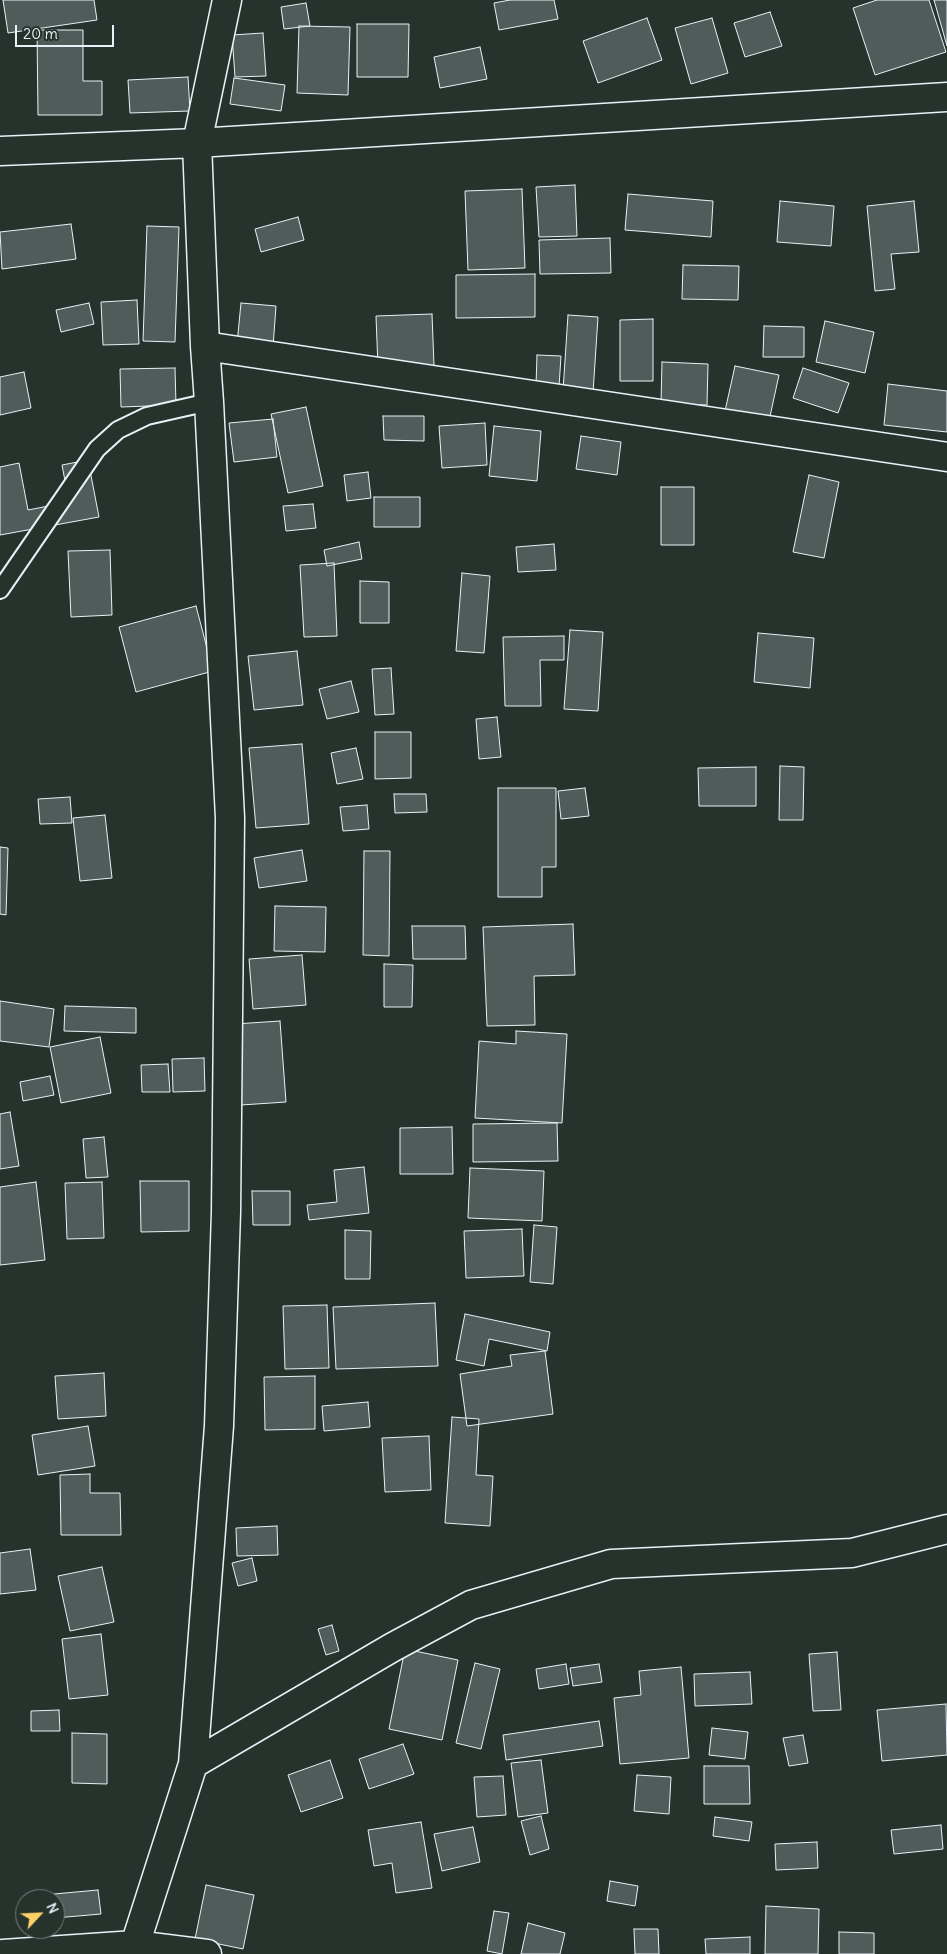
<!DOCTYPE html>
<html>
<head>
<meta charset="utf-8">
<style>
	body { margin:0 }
	#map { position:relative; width:947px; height:1954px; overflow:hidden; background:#26332d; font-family:Delius,sans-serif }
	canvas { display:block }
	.north { position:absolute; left:15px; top:1889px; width:50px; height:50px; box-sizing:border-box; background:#26332d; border:1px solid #747f7e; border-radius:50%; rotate:65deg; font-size:14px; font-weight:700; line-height:20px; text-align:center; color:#e8f1f8 }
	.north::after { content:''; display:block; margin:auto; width:18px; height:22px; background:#ffd166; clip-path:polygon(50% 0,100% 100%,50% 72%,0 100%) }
	.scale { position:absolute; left:15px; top:25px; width:99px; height:22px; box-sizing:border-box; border:2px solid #e8f1f8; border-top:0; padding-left:6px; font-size:15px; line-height:18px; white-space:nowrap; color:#e8f1f8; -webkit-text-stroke:4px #26332d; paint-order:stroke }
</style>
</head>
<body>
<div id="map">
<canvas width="947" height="1954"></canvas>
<div class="north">N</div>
<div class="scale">20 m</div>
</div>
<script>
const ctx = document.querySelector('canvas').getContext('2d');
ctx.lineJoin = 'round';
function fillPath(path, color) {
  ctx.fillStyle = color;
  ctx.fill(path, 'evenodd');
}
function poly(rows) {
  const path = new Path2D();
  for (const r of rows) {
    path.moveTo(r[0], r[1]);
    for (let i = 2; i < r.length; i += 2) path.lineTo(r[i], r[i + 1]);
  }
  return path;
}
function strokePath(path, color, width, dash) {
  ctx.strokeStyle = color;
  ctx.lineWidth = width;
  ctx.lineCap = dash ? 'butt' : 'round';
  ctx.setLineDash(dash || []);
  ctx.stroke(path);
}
const building = poly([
	[3,0,94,0,97,20,8,33,3,0],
	[510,0,554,0,558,19,499,30,494,3,510,0],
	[877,0,929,0,946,52,875,75,853,8,877,0],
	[934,0,947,0,947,46,934,0],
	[306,3,310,26,284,29,281,7,306,3],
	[770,12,782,46,745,57,734,23,770,12],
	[647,18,662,60,598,83,583,41,647,18],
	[712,18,728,73,691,84,675,28,712,18],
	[357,24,409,24,408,77,357,77,357,24],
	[299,26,350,27,348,95,297,93,299,26],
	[37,30,83,30,83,81,102,81,102,115,38,115,37,30],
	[263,33,266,76,235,77,232,35,263,33],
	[480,47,487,79,440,88,434,57,480,47],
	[188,77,190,111,130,113,128,80,188,77],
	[234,78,285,85,281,111,230,104,234,78],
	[575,185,577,236,539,237,536,187,575,185],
	[522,189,525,268,468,270,465,191,522,189],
	[628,194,713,201,711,237,625,230,628,194],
	[780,201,834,206,831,246,777,242,780,201],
	[914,201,919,252,891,254,895,289,875,291,867,206,914,201],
	[298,217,304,240,261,252,255,229,298,217],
	[71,224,76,259,2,269,0,232,71,224],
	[147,226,179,227,175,342,143,341,147,226],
	[610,238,611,273,540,274,539,240,610,238],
	[683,265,739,266,738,300,682,299,683,265],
	[535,274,535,317,456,318,456,275,535,274],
	[137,300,139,344,103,345,101,302,137,300],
	[89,303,94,324,61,332,56,310,89,303],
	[241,303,276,306,273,347,237,344,241,303],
	[432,314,434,366,378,368,376,316,432,314],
	[568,315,598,317,593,393,563,391,568,315],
	[653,319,653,381,620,381,620,320,653,319],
	[825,321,874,332,865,373,816,362,825,321],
	[764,326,804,327,804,357,763,357,764,326],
	[537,355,561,356,559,387,536,386,537,355],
	[662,362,708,364,707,405,661,404,662,362],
	[735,366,779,375,769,421,725,411,735,366],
	[175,368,176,405,121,407,120,369,175,368],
	[803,368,849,383,838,413,793,398,803,368],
	[24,372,31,408,0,415,0,377,24,372],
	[888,384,947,391,947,432,884,425,888,384],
	[306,407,323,486,288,493,271,414,306,407],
	[383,416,424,416,424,441,384,440,383,416],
	[273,419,277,457,234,462,229,423,273,419],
	[485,423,487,465,442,468,439,426,485,423],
	[494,426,541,431,537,481,489,476,494,426],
	[581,436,621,442,617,475,576,469,581,436],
	[88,460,99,517,0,535,0,467,19,463,28,510,69,502,62,465,88,460],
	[368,472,371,498,347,501,344,475,368,472],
	[809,475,839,482,824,558,793,552,809,475],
	[661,487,694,487,694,545,661,545,661,487],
	[374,497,420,497,420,527,374,527,374,497],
	[313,504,316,528,286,531,283,506,313,504],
	[359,542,362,559,327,566,324,550,359,542],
	[554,544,556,570,518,572,516,547,554,544],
	[110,550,112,615,71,617,68,551,110,550],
	[334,563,337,636,304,637,300,565,334,563],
	[462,573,490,576,484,653,456,651,462,573],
	[360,581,389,582,389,623,360,623,360,581],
	[196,606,213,671,136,692,119,627,196,606],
	[570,630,603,632,598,711,564,709,570,630],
	[758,633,814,638,810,688,754,682,758,633],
	[564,636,564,660,540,660,541,706,505,706,503,637,564,636],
	[297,651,303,705,254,710,248,656,297,651],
	[391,668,394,714,375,715,372,669,391,668],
	[351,681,359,712,327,719,319,689,351,681],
	[497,717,501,757,479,759,476,719,497,717],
	[375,732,411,732,411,778,375,779,375,732],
	[302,744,309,824,256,828,249,748,302,744],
	[356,748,363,779,337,784,331,753,356,748],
	[780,766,804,767,803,820,779,820,780,766],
	[756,767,756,806,699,806,698,768,756,767],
	[498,788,556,788,556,867,542,867,542,897,498,897,498,788],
	[585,788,589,816,561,819,558,791,585,788],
	[394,794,426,794,427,812,395,813,394,794],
	[70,797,72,823,40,824,38,799,70,797],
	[367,805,369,829,343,831,340,807,367,805],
	[105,815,112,878,80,881,73,818,105,815],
	[0,847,8,848,6,915,0,914,0,847],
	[302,850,307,881,259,888,254,858,302,850],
	[364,851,390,851,389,956,363,955,364,851],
	[275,906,326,907,325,952,274,951,275,906],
	[573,924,575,975,534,976,535,1025,487,1026,483,927,573,924],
	[412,926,465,926,466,959,413,959,412,926],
	[302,955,306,1005,253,1009,249,959,302,955],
	[384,964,413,965,412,1007,384,1007,384,964],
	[0,1001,54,1009,49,1047,0,1041,0,1001],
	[65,1006,136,1008,136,1033,64,1031,65,1006],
	[280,1021,286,1102,241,1105,235,1024,280,1021],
	[516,1031,567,1034,562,1123,475,1118,479,1041,516,1044,516,1031],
	[100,1037,111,1093,61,1103,50,1047,100,1037],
	[204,1058,205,1091,173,1092,172,1059,204,1058],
	[168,1064,170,1092,142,1092,141,1065,168,1064],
	[50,1076,54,1095,23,1101,20,1082,50,1076],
	[10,1112,19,1166,0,1169,0,1114,10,1112],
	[557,1123,558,1161,473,1162,473,1124,557,1123],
	[452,1127,453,1174,400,1174,400,1128,452,1127],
	[104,1137,108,1177,86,1178,83,1139,104,1137],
	[364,1167,369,1213,309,1220,307,1205,337,1202,334,1170,364,1167],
	[470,1168,544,1171,542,1221,468,1218,470,1168],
	[140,1181,189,1181,189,1231,141,1232,140,1181],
	[36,1182,45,1260,0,1265,0,1187,36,1182],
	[102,1182,104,1238,67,1239,65,1183,102,1182],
	[252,1191,290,1191,290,1225,253,1225,252,1191],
	[534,1225,557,1227,553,1284,530,1282,534,1225],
	[522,1229,524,1276,466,1278,464,1231,522,1229],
	[345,1230,371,1231,370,1279,345,1279,345,1230],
	[435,1303,438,1366,336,1369,333,1307,435,1303],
	[327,1305,329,1368,285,1369,283,1306,327,1305],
	[465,1314,550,1332,547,1351,489,1339,484,1366,456,1360,465,1314],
	[545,1351,553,1414,467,1426,460,1374,512,1366,510,1355,545,1351],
	[104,1373,106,1416,58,1419,55,1376,104,1373],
	[315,1376,315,1429,265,1430,264,1377,315,1376],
	[368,1402,370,1427,324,1431,322,1406,368,1402],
	[452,1417,479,1419,476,1475,493,1476,490,1526,445,1523,452,1417],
	[88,1426,95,1466,38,1475,32,1435,88,1426],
	[429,1436,431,1490,385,1492,382,1438,429,1436],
	[90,1474,90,1493,120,1493,121,1535,61,1535,60,1475,90,1474],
	[277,1526,278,1555,237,1556,236,1528,277,1526],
	[30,1549,36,1590,0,1594,0,1553,30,1549],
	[252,1558,257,1581,238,1586,232,1563,252,1558],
	[102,1567,114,1622,70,1631,58,1576,102,1567],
	[332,1625,339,1651,326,1655,318,1629,332,1625],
	[101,1634,108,1695,69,1699,62,1639,101,1634],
	[405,1649,458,1660,442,1740,389,1729,405,1649],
	[837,1652,841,1710,813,1711,809,1654,837,1652],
	[475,1663,500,1669,481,1749,456,1743,475,1663],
	[566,1664,569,1684,539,1689,536,1669,566,1664],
	[599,1664,602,1682,573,1686,570,1668,599,1664],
	[681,1667,689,1758,620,1764,614,1698,641,1695,639,1671,681,1667],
	[750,1672,752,1704,695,1706,694,1674,750,1672],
	[946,1704,947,1755,882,1761,877,1710,946,1704],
	[59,1710,60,1731,31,1731,31,1711,59,1710],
	[599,1721,603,1746,506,1760,503,1735,599,1721],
	[712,1728,748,1732,745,1759,709,1755,712,1728],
	[72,1733,107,1734,107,1784,72,1783,72,1733],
	[803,1735,808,1763,789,1766,783,1738,803,1735],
	[403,1744,414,1774,369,1789,359,1759,403,1744],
	[330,1760,343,1798,301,1812,288,1775,330,1760],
	[541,1760,548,1813,518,1817,511,1763,541,1760],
	[704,1766,749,1766,750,1804,704,1804,704,1766],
	[637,1775,671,1777,669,1814,634,1811,637,1775],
	[503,1776,506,1815,477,1817,474,1777,503,1776],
	[541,1816,549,1849,530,1855,521,1821,541,1816],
	[715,1817,752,1822,749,1841,713,1836,715,1817],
	[421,1822,432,1888,396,1893,392,1863,374,1866,368,1830,421,1822],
	[941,1825,943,1849,894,1854,891,1830,941,1825],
	[473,1827,480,1862,442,1871,434,1834,473,1827],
	[817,1842,818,1868,776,1870,775,1844,817,1842],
	[610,1881,638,1886,635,1906,607,1901,610,1881],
	[206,1885,254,1895,243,1949,195,1939,206,1885],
	[98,1890,101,1914,55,1918,55,1899,44,1899,43,1895,98,1890],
	[766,1906,819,1909,818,1954,765,1954,766,1906],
	[494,1911,509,1913,502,1954,487,1951,494,1911],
	[528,1923,565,1933,560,1954,521,1954,528,1923],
	[634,1929,658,1929,659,1954,635,1954,634,1929],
	[839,1932,874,1933,874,1954,839,1954,839,1932],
	[750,1937,750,1954,706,1954,705,1939,750,1937]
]);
fillPath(building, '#505c59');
strokePath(building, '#e8f1f8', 1);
const lane = poly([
	[0,590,97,449,118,430,147,416,209,402]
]);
const street = poly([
	[0,151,197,143,947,97],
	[205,346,947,457],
	[193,1764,393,1647,471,1605,611,1564,852,1553,947,1529],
	[135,1945,193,1764,219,1426,226,1212,230,818,209,402,205,346,197,143,227,0],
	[3,1954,135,1945,207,1954]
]);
strokePath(lane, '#e8f1f8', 20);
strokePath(street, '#e8f1f8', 31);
strokePath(lane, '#26332d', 16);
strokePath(street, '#26332d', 28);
</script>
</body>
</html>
